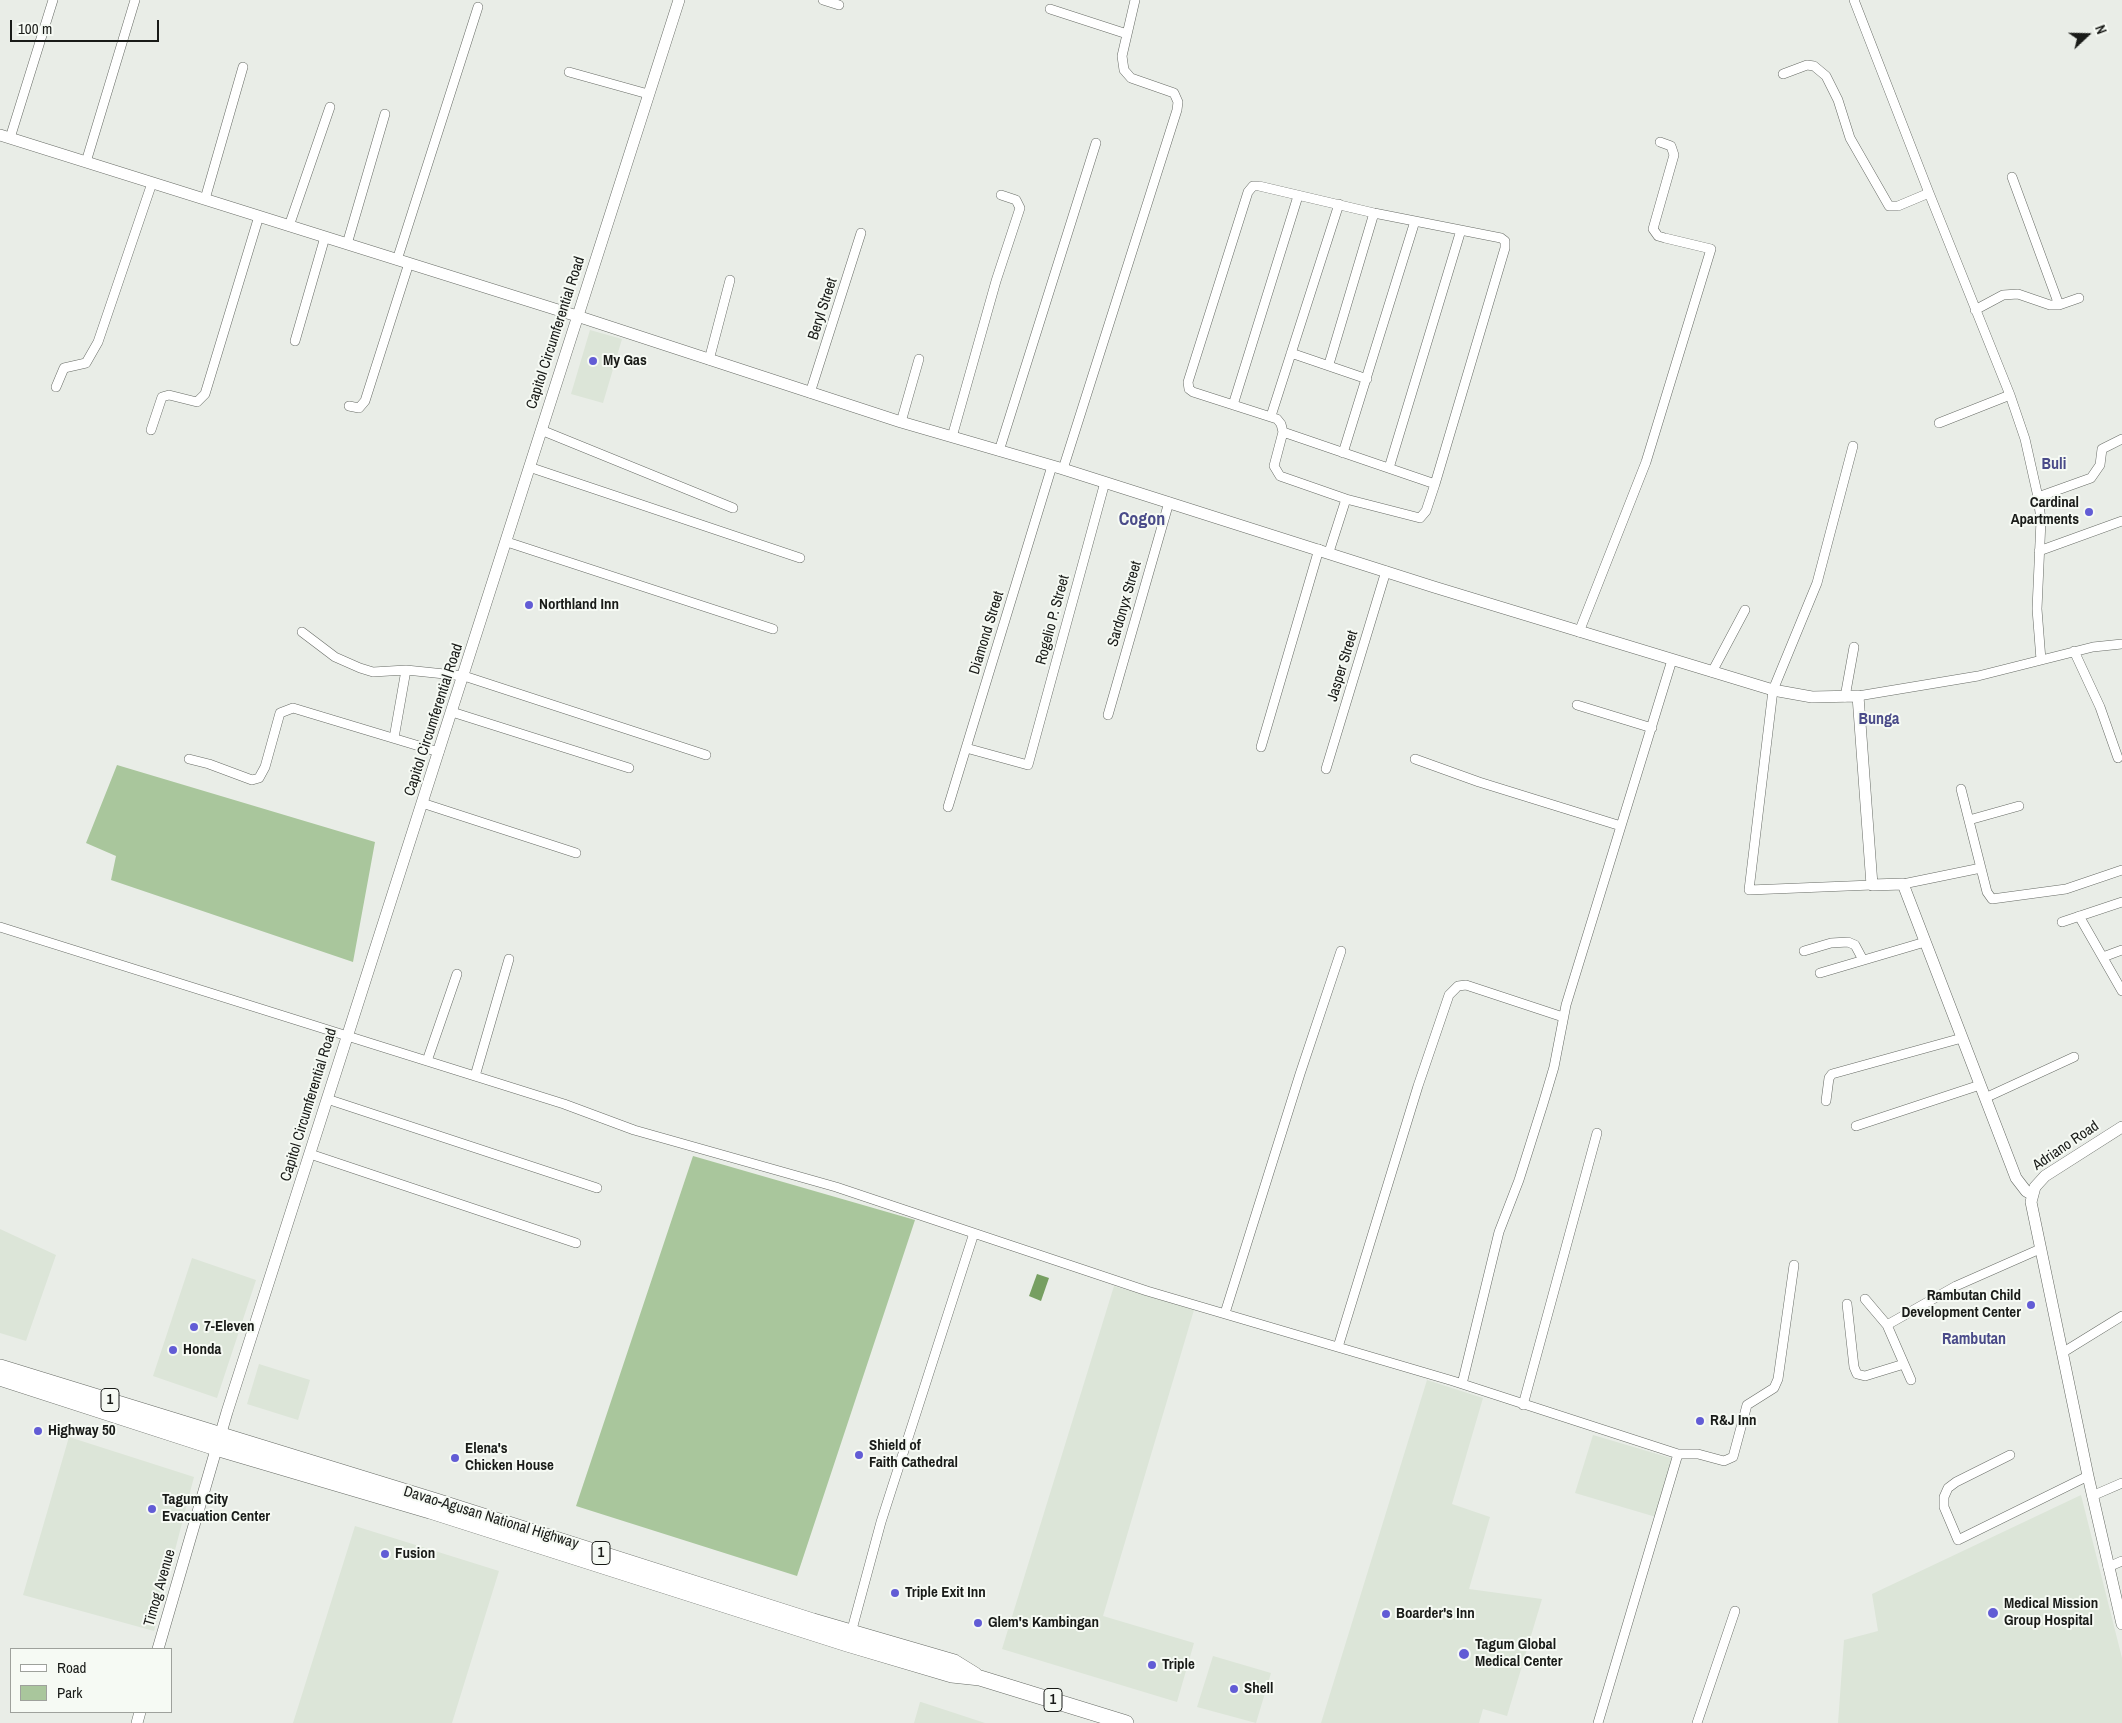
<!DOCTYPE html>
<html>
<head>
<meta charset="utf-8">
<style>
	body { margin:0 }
	#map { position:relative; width:2122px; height:1723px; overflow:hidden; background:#e9ede7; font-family:"Archivo Narrow",sans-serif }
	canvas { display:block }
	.legend { position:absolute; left:10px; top:1648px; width:162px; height:65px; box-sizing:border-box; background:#f6faf4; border:1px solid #9ea19c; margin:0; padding:6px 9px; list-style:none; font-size:15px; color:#191b18 }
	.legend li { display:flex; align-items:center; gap:10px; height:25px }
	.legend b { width:25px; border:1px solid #9ea19c }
	.north { position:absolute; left:2062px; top:10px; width:50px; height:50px; -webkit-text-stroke:4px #f6faf4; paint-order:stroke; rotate:69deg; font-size:14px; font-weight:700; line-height:20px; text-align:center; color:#191b18 }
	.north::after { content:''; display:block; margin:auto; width:18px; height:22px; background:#191b18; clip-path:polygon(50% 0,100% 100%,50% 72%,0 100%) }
	.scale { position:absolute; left:10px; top:20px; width:149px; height:22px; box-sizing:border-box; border:2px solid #191b18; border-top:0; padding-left:6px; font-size:15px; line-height:18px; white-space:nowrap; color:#191b18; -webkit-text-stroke:4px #f6faf4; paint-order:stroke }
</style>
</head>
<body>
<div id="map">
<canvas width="2122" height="1723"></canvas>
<ul class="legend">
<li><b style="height:6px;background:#fff"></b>Road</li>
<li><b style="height:14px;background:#a9c69c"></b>Park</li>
</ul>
<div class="north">N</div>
<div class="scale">100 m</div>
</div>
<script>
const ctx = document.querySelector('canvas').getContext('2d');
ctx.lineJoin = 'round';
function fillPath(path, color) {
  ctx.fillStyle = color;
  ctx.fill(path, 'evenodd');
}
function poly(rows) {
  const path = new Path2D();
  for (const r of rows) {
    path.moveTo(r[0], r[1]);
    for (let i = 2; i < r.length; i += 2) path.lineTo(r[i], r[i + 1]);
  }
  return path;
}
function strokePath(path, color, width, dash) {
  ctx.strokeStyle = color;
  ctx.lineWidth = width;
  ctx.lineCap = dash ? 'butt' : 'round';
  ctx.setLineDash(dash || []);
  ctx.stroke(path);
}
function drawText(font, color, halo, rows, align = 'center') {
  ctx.font = font + ' "Archivo Narrow",sans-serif';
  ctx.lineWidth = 4;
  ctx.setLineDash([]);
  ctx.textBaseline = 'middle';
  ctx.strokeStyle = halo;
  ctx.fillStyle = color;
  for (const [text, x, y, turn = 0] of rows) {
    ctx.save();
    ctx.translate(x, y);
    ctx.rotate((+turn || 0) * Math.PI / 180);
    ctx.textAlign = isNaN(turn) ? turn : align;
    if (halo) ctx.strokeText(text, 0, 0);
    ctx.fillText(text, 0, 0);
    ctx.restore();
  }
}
fillPath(poly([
	[590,330,622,339,603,403,571,394],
	[0,1229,56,1255,26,1341,0,1333],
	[192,1258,256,1280,217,1398,153,1376],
	[1114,1286,1194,1310,1103,1616,1194,1643,1177,1702,1002,1649],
	[259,1364,310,1380,298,1420,247,1404],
	[1427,1380,1483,1398,1452,1504,1490,1517,1469,1589,1542,1599,1507,1716,1483,1709,1479,1723,1321,1723],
	[1593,1435,1674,1459,1656,1517,1575,1493],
	[69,1437,194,1477,154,1631,23,1595],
	[2081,1495,2122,1658,2122,1723,1838,1723,1844,1640,1878,1631,1872,1594],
	[355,1526,499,1571,452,1723,293,1723],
	[1213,1656,1271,1673,1256,1723,1197,1707],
	[920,1702,921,1702,985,1723,914,1723]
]), '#dce5d8');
fillPath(poly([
	[117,765,375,842,353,962,111,880,116,856,86,843],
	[693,1156,915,1220,797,1576,576,1506]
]), '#a9c69c');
fillPath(poly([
	[1037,1274,1049,1278,1041,1301,1029,1296]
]), '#769f61');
const street = poly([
	[823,0,839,5],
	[1854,0,1929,193,2010,395,2025,439,2038,497,2041,520,2037,609,2041,660],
	[1050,9,1127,34],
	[569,72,648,94],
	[1783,74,1807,65,1814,66,1826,76,1838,100,1850,138,1889,206,1898,206,1929,193],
	[10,138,53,0],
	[86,162,135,0],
	[2012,177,2059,305],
	[1253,186,1259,186,1374,213,1501,238,1505,241,1505,248,1435,484,1426,511,1420,518,1346,499,1280,476,1274,466,1283,432,1281,424,1277,419,1193,392,1189,389,1188,382,1248,192,1253,186],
	[205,199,243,67],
	[289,226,330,107],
	[347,244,385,114],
	[397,260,478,7],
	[1975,310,2003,295,2018,294,2050,305,2059,305,2079,298],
	[295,341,325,237],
	[1291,353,1367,379],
	[709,360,730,280],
	[1329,364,1374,213],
	[56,387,64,368,86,363,98,342,152,183],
	[810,393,861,233],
	[1233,405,1298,196],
	[349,406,359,408,365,401,409,263],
	[1271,416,1339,204],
	[901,422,919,359],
	[1939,423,2010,395],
	[151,430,162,397,169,395,197,402,205,394,259,216],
	[541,430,733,508],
	[1283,432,1435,484],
	[952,437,996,281,1020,208,1016,200,1001,195],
	[1853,446,1817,583,1773,690,1749,890,1872,885],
	[999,451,1096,143],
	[1343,453,1415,221],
	[529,467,800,558],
	[1389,468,1461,230],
	[1063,469,1177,110,1178,102,1174,93,1131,78,1124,70,1122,56,1135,0],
	[2038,497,2091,478,2100,465,2102,449,2122,439],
	[507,542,773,629],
	[2039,551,2122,521],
	[1329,552,1346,499],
	[302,632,335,657,360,668,373,672,406,670,394,738],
	[1579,632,1646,462,1711,249,1665,238,1658,236,1653,229,1674,155,1671,146,1660,142],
	[2074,651,2100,707,2118,758],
	[406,670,464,676,706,755],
	[1712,672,1745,610],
	[1858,696,1978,676,2093,647,2122,644],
	[1845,697,1854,647],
	[1577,705,1652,728],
	[452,712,629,768],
	[1108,715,1169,502],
	[1261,747,1319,549],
	[966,748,1028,765,1105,482],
	[189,759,209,764,252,780,259,778,265,767,280,713,293,708,439,752],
	[1415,759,1479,782,1621,826],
	[1326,769,1386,571],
	[1961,789,1987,892,1992,899,2066,889,2122,870],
	[422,803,576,853],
	[948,807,1052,466],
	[1969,820,2019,806],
	[1903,884,1981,868],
	[2079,916,2122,991],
	[2062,922,2122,902],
	[0,927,564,1104,634,1130,836,1187,1147,1291,1453,1381,1678,1454,1598,1723],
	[1804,951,1831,943,1848,942,1855,945,1863,960],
	[2103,957,2122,950],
	[1820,973,1925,942],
	[427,1061,457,974],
	[475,1076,509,959],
	[1985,1098,2074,1057],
	[327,1099,597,1188],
	[1826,1101,1829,1078,1832,1074,1962,1038],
	[1856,1126,1980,1085],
	[310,1154,576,1243],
	[1865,1299,1887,1325,1911,1380],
	[1847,1304,1854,1367,1857,1374,1865,1376,1904,1364],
	[1225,1313,1300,1074,1341,951],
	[1887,1325,1956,1286,2040,1249],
	[1338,1347,1418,1086,1449,995,1458,986,1466,985,1563,1017],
	[2062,1353,2122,1316],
	[1462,1384,1499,1232,1519,1180,1543,1104,1554,1067,1566,1005,1672,660],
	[1523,1405,1597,1133],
	[1678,1454,1698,1454,1724,1461,1733,1457,1747,1405,1774,1388,1778,1379,1794,1265],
	[2010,1455,1956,1482,1948,1488,1944,1497,1944,1507,1958,1540,2088,1476],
	[2092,1496,2122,1483],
	[2108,1567,2122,1561],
	[851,1633,881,1522,974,1233],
	[1697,1723,1735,1611]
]);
const secondary = poly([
	[0,135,577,316,901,422,1063,469,1434,587,1773,690,1812,697,1858,696,1872,885,1903,884,2016,1178,2026,1191,2031,1194],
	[2122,1127,2045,1176,2035,1187,2031,1202,2088,1476,2122,1624],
	[158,1649,227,1412,679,0],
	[137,1723,140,1712]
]);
const highway = poly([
	[0,1367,436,1501,813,1621,954,1662,975,1675],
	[0,1378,216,1448,430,1511,847,1644,952,1675,980,1678,1126,1723]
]);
strokePath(street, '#676b65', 10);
strokePath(secondary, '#676b65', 12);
strokePath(highway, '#676b65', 16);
strokePath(street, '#fff', 9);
strokePath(secondary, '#fff', 11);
strokePath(highway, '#fff', 15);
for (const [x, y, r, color] of [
	[593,361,5,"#625cd5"],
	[2089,512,5,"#625cd5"],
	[529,605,5,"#625cd5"],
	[2031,1305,5,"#625cd5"],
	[194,1327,5,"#625cd5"],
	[173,1350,5,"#625cd5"],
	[1700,1421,5,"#625cd5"],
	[38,1431,5,"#625cd5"],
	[859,1455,5,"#625cd5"],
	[455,1458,5,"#625cd5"],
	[152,1509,5,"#625cd5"],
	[385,1554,5,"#625cd5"],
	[895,1593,5,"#625cd5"],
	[1993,1613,6,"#625cd5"],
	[1386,1614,5,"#625cd5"],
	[978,1623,5,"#625cd5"],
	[1464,1654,6,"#625cd5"],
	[1152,1665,5,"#625cd5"],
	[1234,1689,5,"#625cd5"]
]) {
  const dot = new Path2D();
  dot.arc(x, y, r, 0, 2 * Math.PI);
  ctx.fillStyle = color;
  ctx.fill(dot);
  strokePath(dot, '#f6faf4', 2);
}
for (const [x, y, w] of [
	[110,1400,18],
	[601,1553,18],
	[1053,1700,18]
]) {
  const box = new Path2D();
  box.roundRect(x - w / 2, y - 11.5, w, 23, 4);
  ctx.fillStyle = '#f6faf4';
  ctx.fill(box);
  strokePath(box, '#191b18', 1);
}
drawText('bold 14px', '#191b18', null, [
	["1",110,1400],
	["1",601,1553],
	["1",1053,1700]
]);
drawText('15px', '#191b18', '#f6faf4', [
	["Beryl Street",823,309,-72],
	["Capitol Circumferential Road",556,333,-72],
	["Sardonyx Street",1125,604,-74],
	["Rogelio P. Street",1053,620,-75],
	["Diamond Street",987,633,-73],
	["Jasper Street",1343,666,-73],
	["Capitol Circumferential Road",434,720,-72],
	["Capitol Circumferential Road",309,1105,-73],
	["Adriano Road",2066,1146,-34],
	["Davao-Agusan National Highway",491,1518,17],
	["Timog Avenue",160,1588,-74]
]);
drawText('bold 15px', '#191b18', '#f6faf4', [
	["My Gas",603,361],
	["Cardinal",2079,503,"right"],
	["Apartments",2079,520,"right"],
	["Northland Inn",539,605],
	["Rambutan Child",2021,1296,"right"],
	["Development Center",2021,1313,"right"],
	["7-Eleven",204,1327],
	["Honda",183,1350],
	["R&J Inn",1710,1421],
	["Highway 50",48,1431],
	["Shield of",869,1446],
	["Faith Cathedral",869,1463],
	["Elena's",465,1449],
	["Chicken House",465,1466],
	["Tagum City",162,1500],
	["Evacuation Center",162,1517],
	["Fusion",395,1554],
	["Triple Exit Inn",905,1593],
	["Medical Mission",2004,1604],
	["Group Hospital",2004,1621],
	["Boarder's Inn",1396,1614],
	["Glem's Kambingan",988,1623],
	["Tagum Global",1475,1645],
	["Medical Center",1475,1662],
	["Triple",1162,1665],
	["Shell",1244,1689]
], 'left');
drawText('bold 16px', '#4a4b89', '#f6faf4', [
	["Buli",2054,465],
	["Bunga",1879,720],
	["Rambutan",1974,1340]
]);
drawText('bold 18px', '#4a4b89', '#f6faf4', [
	["Cogon",1142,520]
]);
</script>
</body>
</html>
